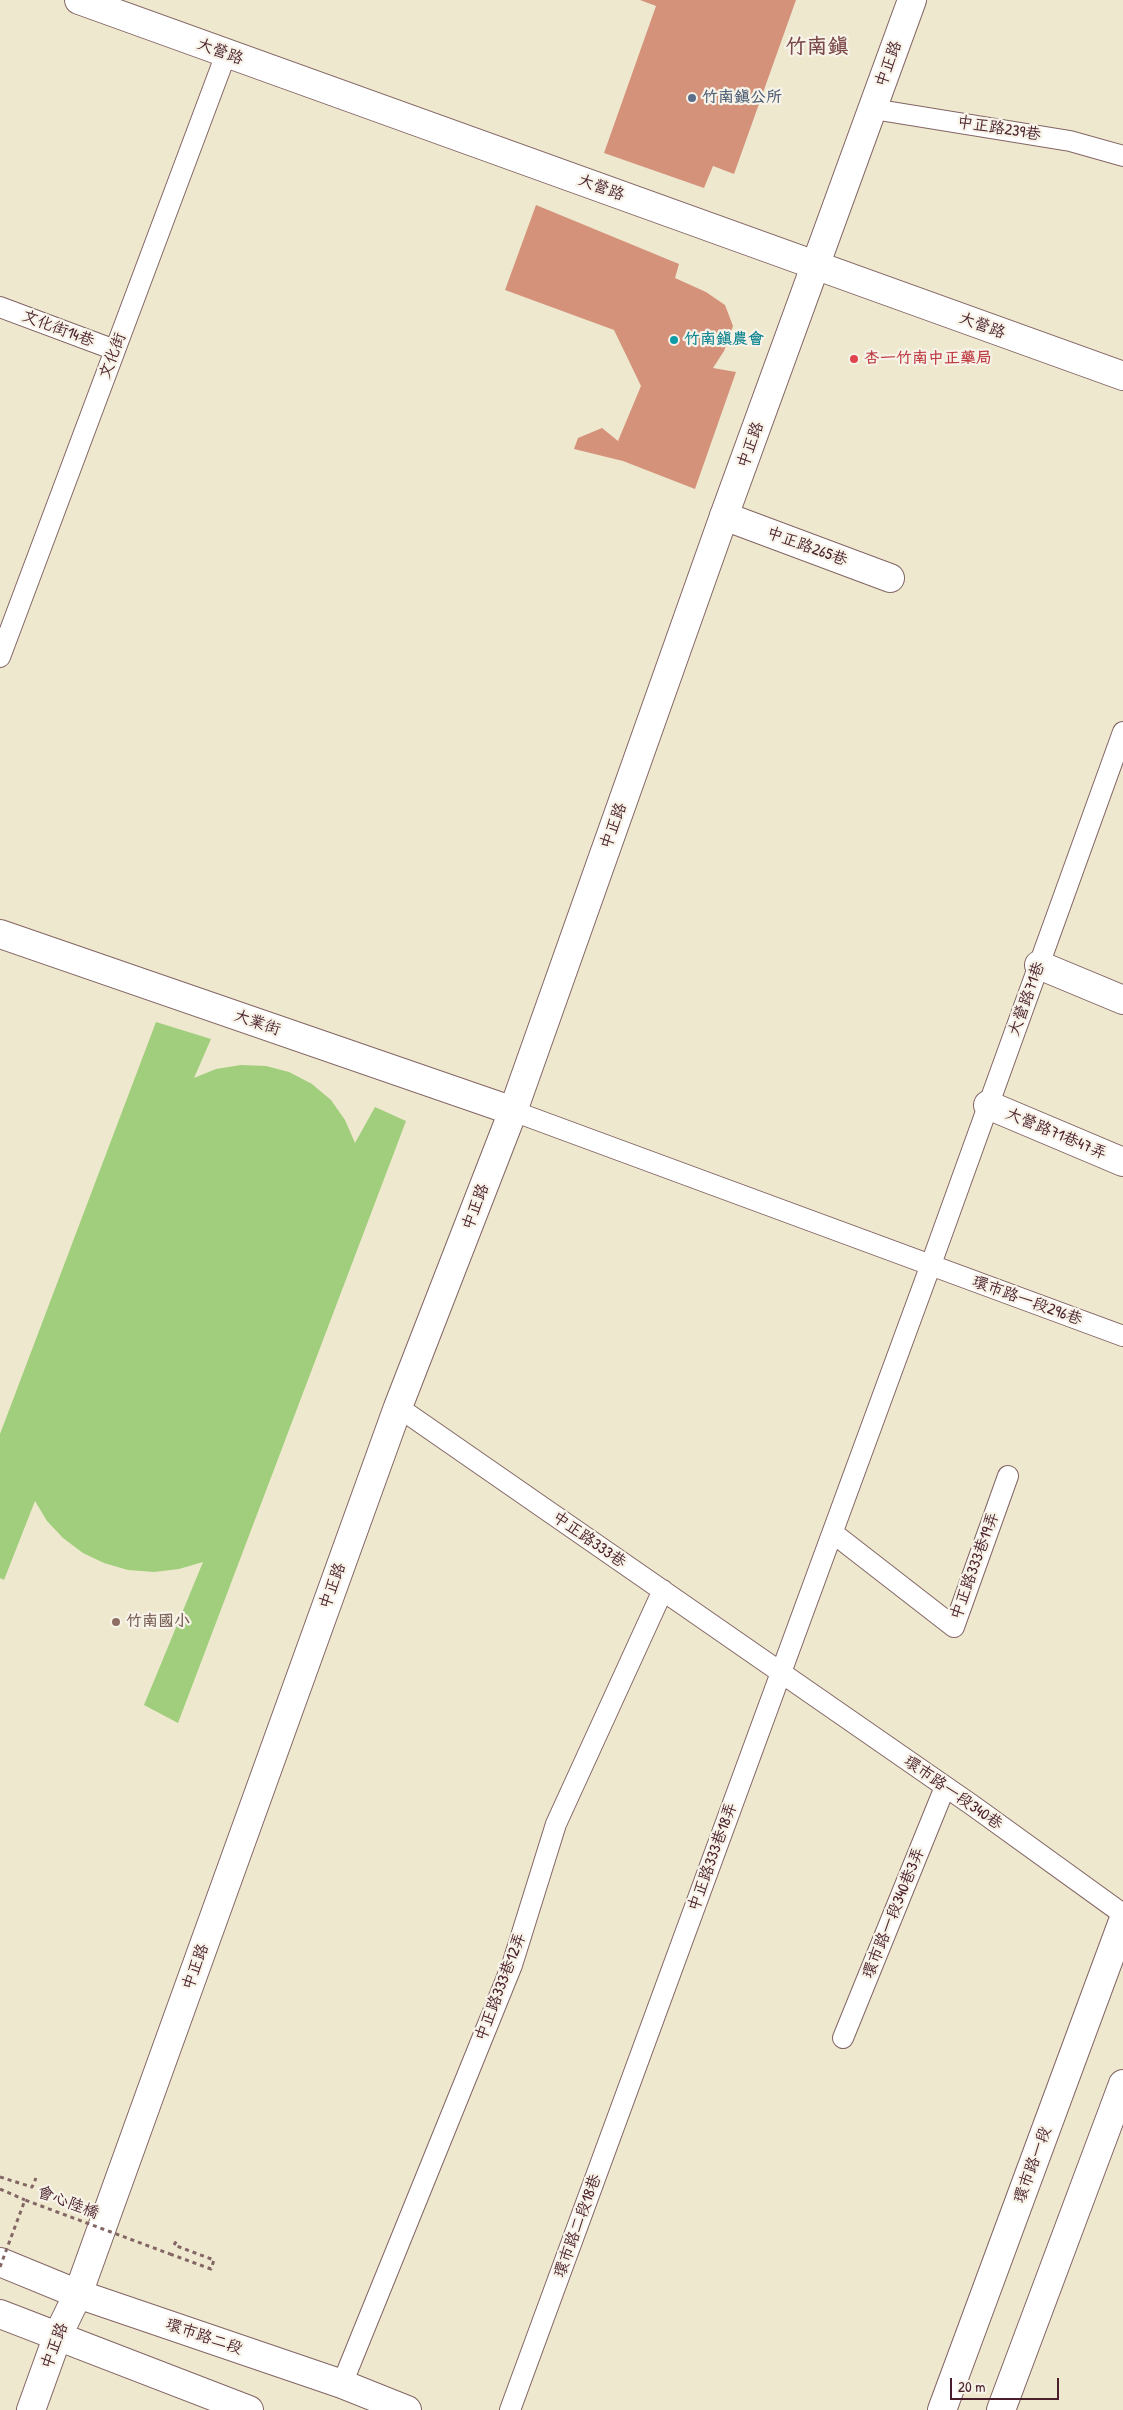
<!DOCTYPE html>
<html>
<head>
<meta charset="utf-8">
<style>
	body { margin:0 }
	#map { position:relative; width:1123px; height:2410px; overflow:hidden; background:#eee8ce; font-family:"Patrick Hand",sans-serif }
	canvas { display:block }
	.scale { position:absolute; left:950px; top:2378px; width:109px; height:22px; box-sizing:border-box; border:2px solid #4a1f2b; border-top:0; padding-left:6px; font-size:15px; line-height:18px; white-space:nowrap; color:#4a1f2b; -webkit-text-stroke:4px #f7f3e8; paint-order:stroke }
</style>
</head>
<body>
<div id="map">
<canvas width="1123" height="2410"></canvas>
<div class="scale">20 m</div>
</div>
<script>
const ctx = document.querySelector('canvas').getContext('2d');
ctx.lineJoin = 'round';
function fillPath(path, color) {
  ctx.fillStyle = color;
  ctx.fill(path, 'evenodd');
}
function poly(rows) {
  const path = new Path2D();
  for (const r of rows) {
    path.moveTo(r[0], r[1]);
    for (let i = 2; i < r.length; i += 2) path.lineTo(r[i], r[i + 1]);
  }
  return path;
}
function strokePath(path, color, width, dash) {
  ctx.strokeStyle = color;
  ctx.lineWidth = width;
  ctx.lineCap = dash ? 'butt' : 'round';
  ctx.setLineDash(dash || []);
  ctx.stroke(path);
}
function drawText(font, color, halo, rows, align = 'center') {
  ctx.font = font + ' "Patrick Hand","LXGW WenKai TC",sans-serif';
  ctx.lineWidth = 4.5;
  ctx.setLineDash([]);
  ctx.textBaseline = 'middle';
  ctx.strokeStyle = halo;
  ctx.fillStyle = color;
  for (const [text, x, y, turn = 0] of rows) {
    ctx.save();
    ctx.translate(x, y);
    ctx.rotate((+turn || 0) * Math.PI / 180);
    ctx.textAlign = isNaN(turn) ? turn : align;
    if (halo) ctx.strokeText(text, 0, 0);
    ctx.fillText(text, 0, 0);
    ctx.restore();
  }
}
fillPath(poly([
	[156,1022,211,1039,194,1078,216,1069,241,1065,266,1066,289,1072,312,1084,331,1100,345,1120,355,1143,375,1107,406,1121,178,1723,144,1705,203,1562,179,1569,154,1572,128,1570,104,1563,83,1553,63,1538,47,1521,35,1501,4,1580,0,1578,0,1434]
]), '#a0ce7c');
fillPath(poly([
	[640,0,796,0,734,174,713,166,704,188,604,153,656,6],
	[536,205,679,264,675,278,706,292,725,305,733,326,724,351,713,368,736,372,695,489,623,461,574,449,578,438,602,428,618,441,641,386,614,330,505,290]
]), '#d4927b');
const service = poly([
	[873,109,1070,141,1123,156],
	[0,307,115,350],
	[0,657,226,54],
	[513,1111,1123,1336],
	[398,1407,972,1805,1123,1914],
	[833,1533,954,1627,1008,1476],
	[843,2038,945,1787],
	[342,2384,512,1965,556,1824,663,1590],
	[510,2410,930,1267,1123,732]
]);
const minor = poly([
	[79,0,1123,376],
	[724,516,890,578],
	[0,934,513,1111],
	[1039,965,1123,1000],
	[988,1105,1123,1162]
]);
const tertiary = poly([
	[31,2410,58,2335,78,2294,398,1407,513,1111,724,516,912,0]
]);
const secondary = poly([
	[942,2410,1123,1921],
	[1001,2410,1123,2084]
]);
const primary = poly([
	[0,2262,78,2294,342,2384,407,2410],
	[0,2314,249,2410]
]);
strokePath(service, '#836564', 22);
strokePath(minor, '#836564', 30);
strokePath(tertiary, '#836564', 30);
strokePath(secondary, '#836564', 30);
strokePath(primary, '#836564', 30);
strokePath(poly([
	[0,2177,32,2187,36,2178],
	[0,2189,25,2200],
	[170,2254,211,2269,214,2260,174,2245,178,2238]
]), '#836564', 3, [4, 4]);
strokePath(service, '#fff', 20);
strokePath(minor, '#fff', 28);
strokePath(tertiary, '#fff', 28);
strokePath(secondary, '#fff', 28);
strokePath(primary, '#fff', 28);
strokePath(poly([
	[0,2267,25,2200,170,2254]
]), '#836564', 3, [4, 4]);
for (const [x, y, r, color] of [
	[692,98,5,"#5c6f8a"],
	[674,340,5,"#0f9aa8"],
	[854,359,5,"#e0444e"],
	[116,1622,5,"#8d6e63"]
]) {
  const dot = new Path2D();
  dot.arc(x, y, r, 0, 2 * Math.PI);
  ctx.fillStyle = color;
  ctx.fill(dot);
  strokePath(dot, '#f7f3e8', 2);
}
drawText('16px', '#4a1f2b', '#f7f3e8', [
	["大營路",220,52,20],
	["中正路",889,64,-70],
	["中正路239巷",999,129,9],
	["大營路",601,188,20],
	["大營路",982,326,20],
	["文化街14巷",58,329,21],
	["文化街",113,356,-69],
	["中正路",751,445,-70],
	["中正路265巷",807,547,20],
	["中正路",614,826,-70],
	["大營路71巷",1027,999,-70],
	["大業街",257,1023,19],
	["大營路71巷47弄",1056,1134,23],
	["中正路",476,1207,-69],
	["環市路一段296巷",1027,1301,20],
	["中正路333巷",589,1540,35],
	["中正路333巷19弄",975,1566,-70],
	["中正路",333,1586,-70],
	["環市路一段340巷",953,1793,35],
	["中正路333巷18弄",713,1857,-70],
	["環市路一段340巷3弄",894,1913,-68],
	["中正路",196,1967,-70],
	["中正路333巷12弄",501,1987,-69],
	["環市路一段",1033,2165,-70],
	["會心陸橋",68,2203,21],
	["環市路二段18巷",578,2226,-70],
	["環市路二段",204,2337,19],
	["中正路",55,2346,-69]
]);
drawText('bold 16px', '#4e5e75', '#f7f3e8', [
	["竹南鎮公所",702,98]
], 'left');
drawText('bold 16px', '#0d838f', '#f7f3e8', [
	["竹南鎮農會",684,340]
], 'left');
drawText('bold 16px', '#be3a42', '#f7f3e8', [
	["杏一竹南中正藥局",864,359]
], 'left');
drawText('bold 16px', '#785e54', '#f7f3e8', [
	["竹南國小",126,1622]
], 'left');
drawText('bold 21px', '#7a4747', '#f7f3e8', [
	["竹南鎮",817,47]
]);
</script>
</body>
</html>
